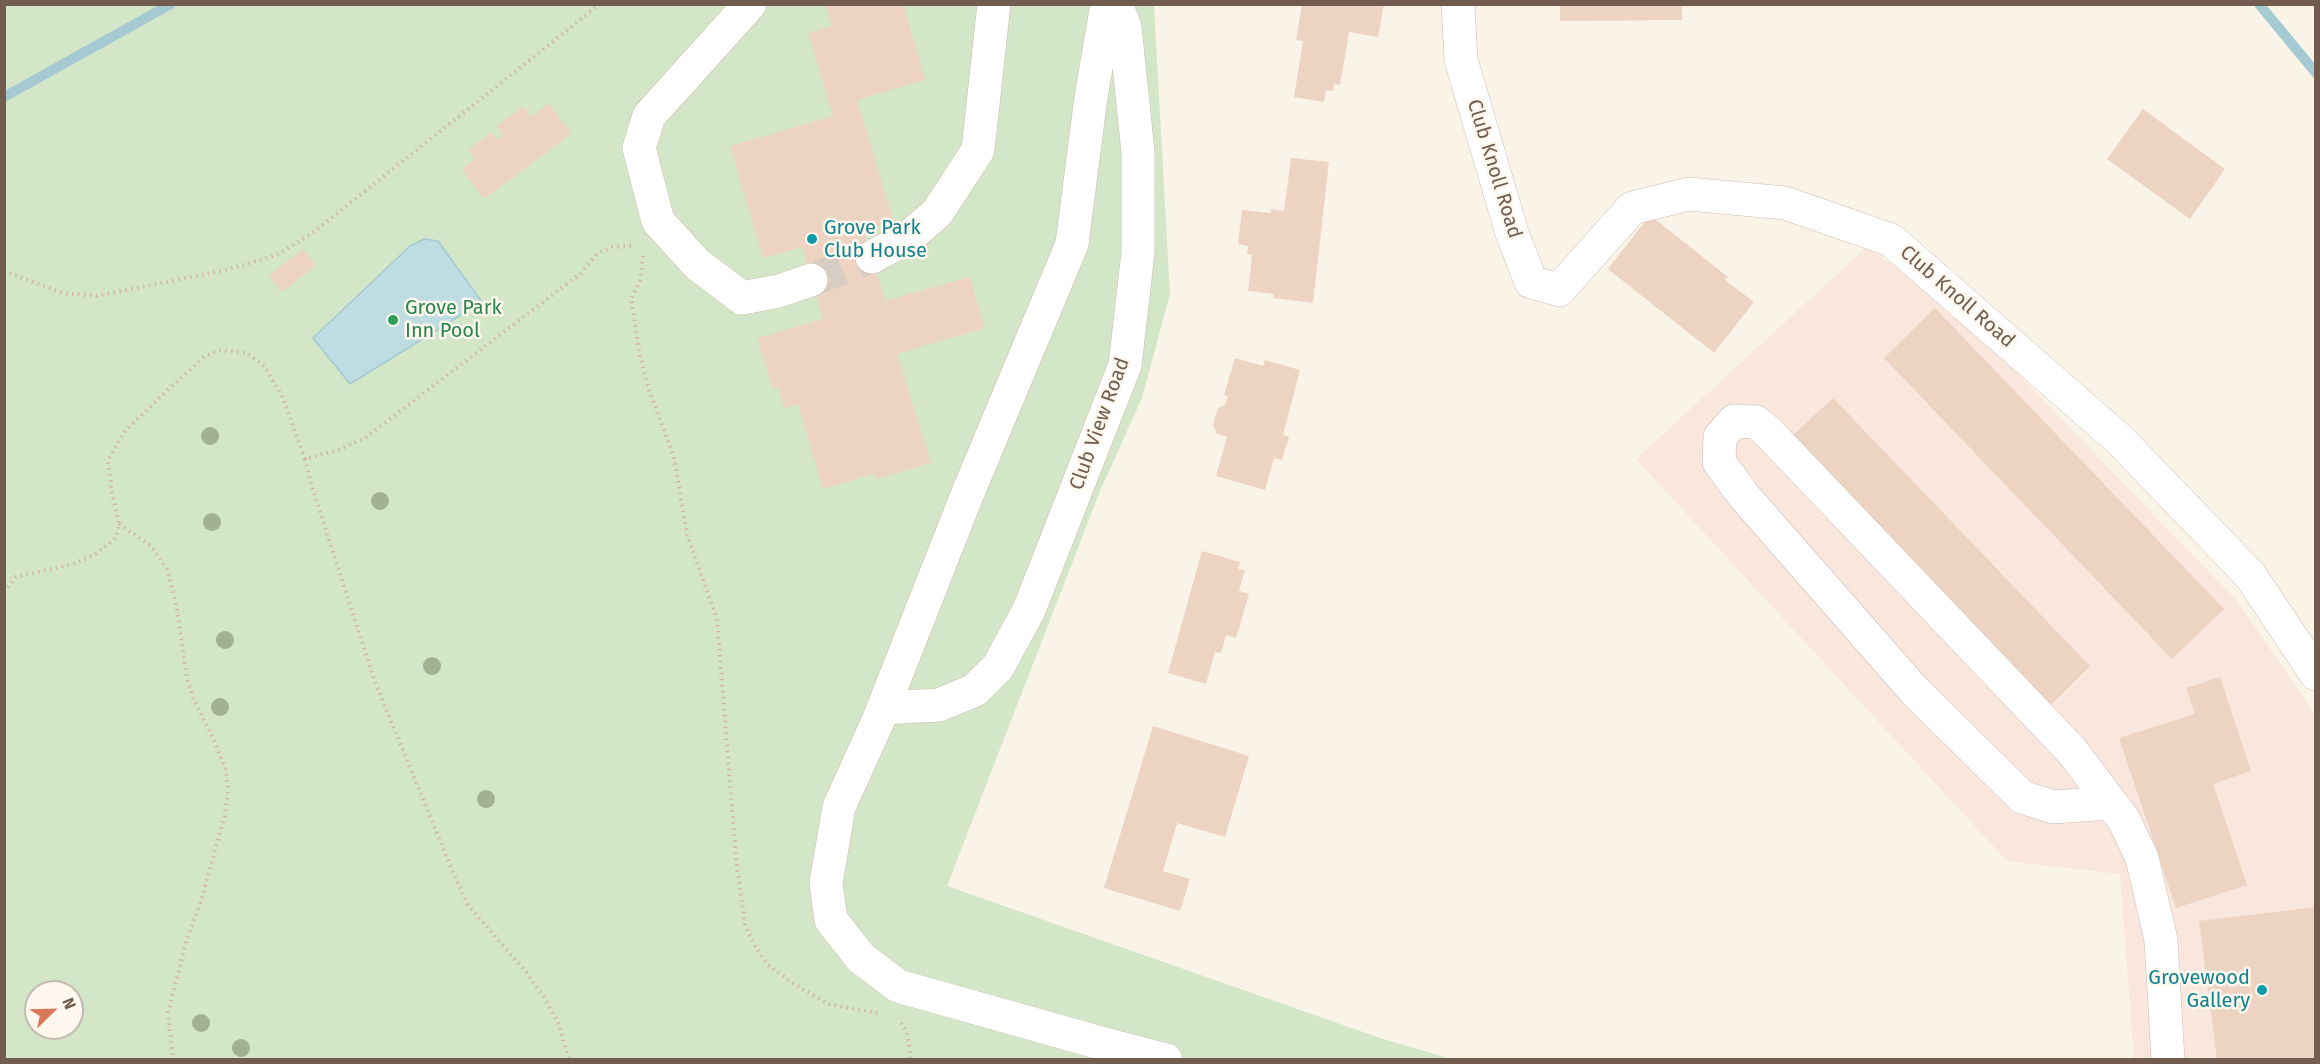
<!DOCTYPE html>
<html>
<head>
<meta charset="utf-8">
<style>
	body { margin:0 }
	#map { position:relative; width:2320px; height:1064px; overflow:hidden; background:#faf3e8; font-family:"Fira Sans",sans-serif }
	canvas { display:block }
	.frame { position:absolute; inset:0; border:6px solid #715c4f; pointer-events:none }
	.north { position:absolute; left:24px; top:980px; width:60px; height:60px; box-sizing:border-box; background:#fdf7ee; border:2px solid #c5b9ae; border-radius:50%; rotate:67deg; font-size:16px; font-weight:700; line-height:24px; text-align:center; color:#715c4f }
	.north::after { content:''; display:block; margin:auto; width:21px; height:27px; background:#d7795a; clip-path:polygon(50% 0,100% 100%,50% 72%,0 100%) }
</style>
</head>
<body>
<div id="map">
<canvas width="2320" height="1064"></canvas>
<div class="frame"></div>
<div class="north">N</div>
</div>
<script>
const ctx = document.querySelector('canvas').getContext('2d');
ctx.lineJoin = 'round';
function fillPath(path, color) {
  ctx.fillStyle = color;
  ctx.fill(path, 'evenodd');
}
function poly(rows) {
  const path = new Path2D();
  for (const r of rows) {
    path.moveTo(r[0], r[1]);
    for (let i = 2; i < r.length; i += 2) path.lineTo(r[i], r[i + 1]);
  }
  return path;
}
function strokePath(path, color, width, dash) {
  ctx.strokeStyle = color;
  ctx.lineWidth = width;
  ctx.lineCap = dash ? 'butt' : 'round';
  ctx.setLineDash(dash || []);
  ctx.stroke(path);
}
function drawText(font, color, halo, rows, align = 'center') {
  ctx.font = font + ' "Fira Sans",sans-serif';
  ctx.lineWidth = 5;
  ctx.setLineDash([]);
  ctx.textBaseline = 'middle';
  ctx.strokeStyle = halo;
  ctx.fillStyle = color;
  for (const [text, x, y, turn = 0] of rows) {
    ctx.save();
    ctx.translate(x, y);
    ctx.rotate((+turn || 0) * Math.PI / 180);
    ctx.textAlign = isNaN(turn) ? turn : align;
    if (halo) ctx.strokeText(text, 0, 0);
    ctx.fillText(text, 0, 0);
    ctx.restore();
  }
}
fillPath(poly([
	[1867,247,1957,311,2237,601,2315,714,2315,1059,2134,1059,2120,874,2007,861,1636,459]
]), '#f9e6dd');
fillPath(poly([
	[5,5,1154,5,1170,294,1142,398,1100,491,947,886,1380,1038,1451,1059,5,1060],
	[36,992,72,992,72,1028,36,1028]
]), '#d3e6c8');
const water = poly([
	[424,239,438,241,482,302,350,384,313,338,410,246,424,239]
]);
fillPath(water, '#bedce2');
strokePath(water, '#a5cad2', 1.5);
strokePath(poly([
	[2259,4,2316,73],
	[4,97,171,4]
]), '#a5cad2', 10);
fillPath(poly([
	[825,4,903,4,925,80,857,100,894,222,864,231,885,301,970,277,984,328,897,354,931,463,876,479,874,474,823,489,798,404,784,408,778,387,773,389,757,338,823,319,802,247,763,258,730,146,833,116,808,33,832,26],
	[1302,4,1384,4,1378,37,1349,32,1340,85,1334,84,1333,91,1326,90,1324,102,1294,97,1303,41,1296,40],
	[1560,4,1682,4,1682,20,1560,21],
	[549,103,571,134,484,199,462,169,475,159,468,150,491,133,497,140,503,135,497,126,523,106,531,117],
	[2143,109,2225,169,2190,219,2107,159],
	[1291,158,1329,162,1313,303,1273,298,1274,294,1248,291,1252,255,1247,254,1248,246,1238,244,1242,210,1271,213,1271,209,1284,211],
	[1650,215,1728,277,1725,280,1754,302,1714,353,1608,269],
	[303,249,316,265,282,292,269,275],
	[1935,308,2224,609,2172,659,1884,358],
	[1235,358,1263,366,1265,360,1300,370,1283,435,1289,437,1282,460,1274,458,1265,490,1216,476,1227,437,1217,434,1213,425,1218,408,1225,405,1228,396,1224,395],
	[1833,398,2090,666,2049,707,1791,437],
	[1202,551,1240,562,1238,569,1245,570,1239,591,1249,594,1236,638,1226,635,1221,653,1215,652,1206,684,1168,673],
	[2220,677,2251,771,2213,784,2247,885,2176,908,2119,738,2195,714,2186,688],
	[1153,726,1249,756,1225,837,1177,823,1163,871,1190,879,1180,911,1104,888],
	[2316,907,2316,1060,2217,1060,2199,921]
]), '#edd4c2');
strokePath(poly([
	[811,280,872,257]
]), '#d8cdc2', 33, [33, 16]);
const minor = poly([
	[750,4,649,116,639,148,658,221,697,264,742,298,779,291,811,280],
	[1107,4,1091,97,1072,244,967,495,878,721,839,807,826,883,831,920,861,958,898,986,1104,1044,1166,1060],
	[1458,4,1461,60,1512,233,1531,282,1559,290,1632,208,1689,194,1785,203,1891,240,2120,440,2250,575,2316,674],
	[872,257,909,237,937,213,978,150,994,4],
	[883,708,939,705,975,690,998,667,1029,610,1125,365,1138,253,1138,152,1125,27,1116,4],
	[2111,803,2053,807,2022,797,1913,689,1744,496,1719,462,1720,437,1734,421,1756,422,1768,432,2072,751,2111,803,2124,820,2142,858,2161,940,2168,1060]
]);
strokePath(minor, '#cbbcaf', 34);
strokePath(poly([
	[643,256,640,281,631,299,640,356,650,393,674,457,687,535,717,619,736,858,745,926,756,948,768,965,797,986,829,1004,877,1013],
	[4,271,63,293,96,296,226,270,279,254,315,231,600,4],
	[305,459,312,487,375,682,455,877,468,905,526,972,544,997,559,1025,569,1060],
	[119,524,151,546,167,569,176,603,187,679,193,698,214,740,226,770,228,791,225,815,200,904,187,939,168,1012,173,1060],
	[4,592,16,577,73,564,94,555,116,538,119,524,112,493,108,460,125,431,159,398,204,357,213,353,222,350,247,353,265,367,283,398,305,459,338,450,365,438,581,273,598,253,612,247,633,246],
	[901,1023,907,1032,911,1060]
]), '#d1b8a5', 4, [1.5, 4.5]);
strokePath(minor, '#fff', 33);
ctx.fillStyle = '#a1b192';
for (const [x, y] of [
	[210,436],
	[380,501],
	[212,522],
	[225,640],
	[432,666],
	[220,707],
	[486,799],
	[201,1023],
	[241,1048]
]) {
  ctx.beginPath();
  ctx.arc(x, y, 9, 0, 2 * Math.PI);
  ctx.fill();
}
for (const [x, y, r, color] of [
	[812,239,6,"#0f9aa8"],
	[393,320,6,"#2e9e5b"],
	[2262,990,6,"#0f9aa8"]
]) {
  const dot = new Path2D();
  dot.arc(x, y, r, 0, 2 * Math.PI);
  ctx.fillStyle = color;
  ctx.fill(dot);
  strokePath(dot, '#fdf7ee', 2);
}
drawText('20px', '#715c4f', '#fdf7ee', [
	["Club Knoll Road",1494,169,73],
	["Club Knoll Road",1957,297,41],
	["Club View Road",1100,424,-70]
]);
drawText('20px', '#0d838f', '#fdf7ee', [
	["Grove Park",824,228],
	["Club House",824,251],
	["Grovewood",2250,978,"right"],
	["Gallery",2250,1001,"right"]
], 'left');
drawText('20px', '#27864d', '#fdf7ee', [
	["Grove Park",405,308],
	["Inn Pool",405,331]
], 'left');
</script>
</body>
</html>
